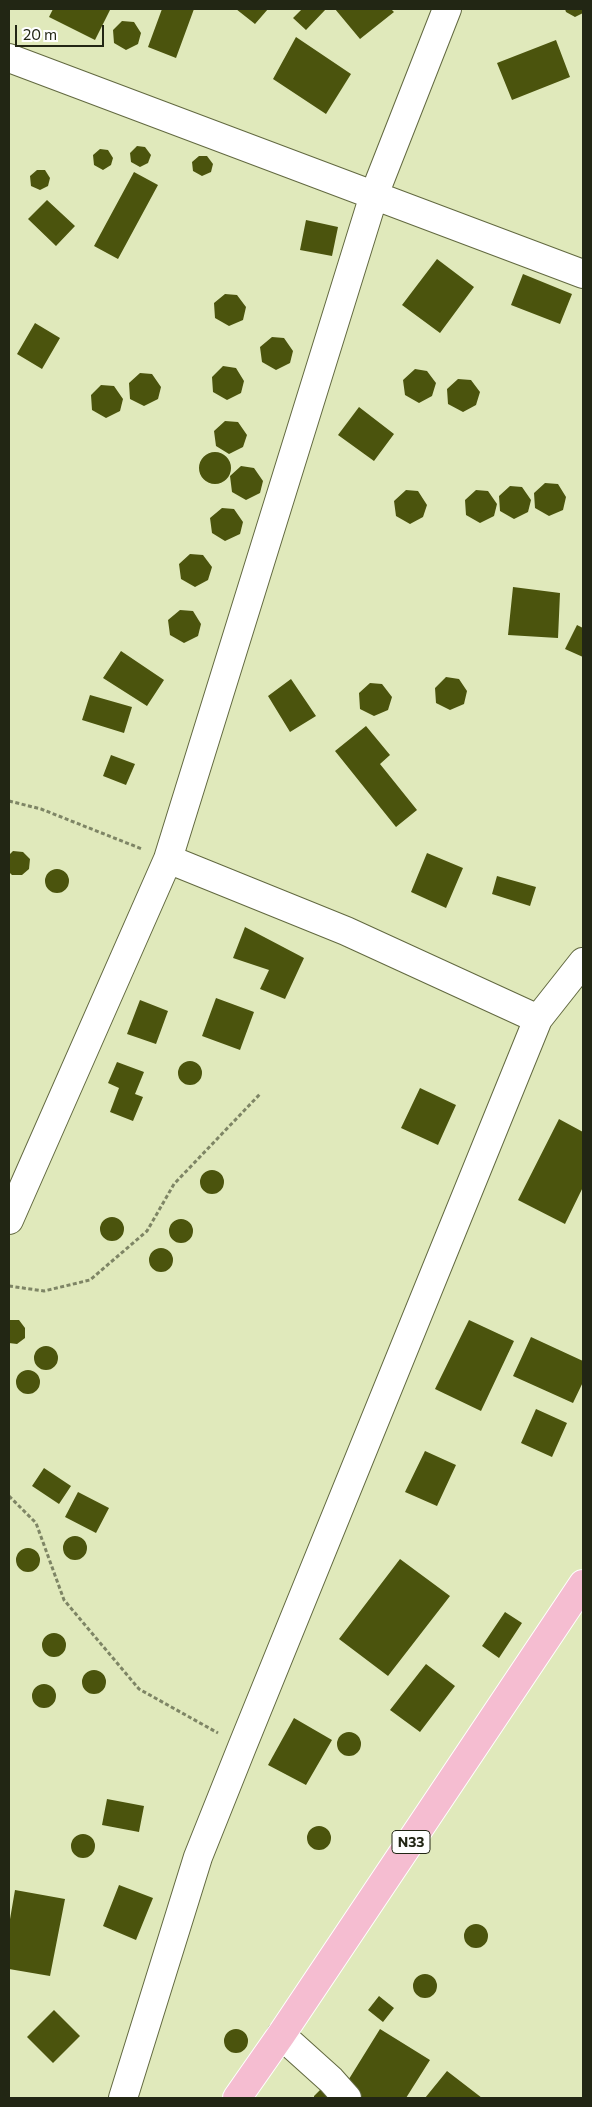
<!DOCTYPE html>
<html>
<head>
<meta charset="utf-8">
<style>
	body { margin:0 }
	#map { position:relative; width:592px; height:2107px; overflow:hidden; background:#e0e9bb; font-family:Commissioner,sans-serif }
	canvas { display:block }
	.frame { position:absolute; inset:0; border:10px solid #222614; pointer-events:none }
	.scale { position:absolute; left:15px; top:25px; width:89px; height:22px; box-sizing:border-box; border:2px solid #222614; border-top:0; padding-left:6px; font-size:15px; line-height:18px; white-space:nowrap; color:#222614; -webkit-text-stroke:4px #fff; paint-order:stroke }
</style>
</head>
<body>
<div id="map">
<canvas width="592" height="2107"></canvas>
<div class="frame"></div>
<div class="scale">20 m</div>
</div>
<script>
const ctx = document.querySelector('canvas').getContext('2d');
ctx.lineJoin = 'round';
function fillPath(path, color) {
  ctx.fillStyle = color;
  ctx.fill(path, 'evenodd');
}
function poly(rows) {
  const path = new Path2D();
  for (const r of rows) {
    if (r.length === 3) {
      path.moveTo(r[0] + r[2], r[1]);
      path.arc(r[0], r[1], r[2], 0, 2 * Math.PI);
      continue;
    }
    path.moveTo(r[0], r[1]);
    for (let i = 2; i < r.length; i += 2) path.lineTo(r[i], r[i + 1]);
  }
  return path;
}
function strokePath(path, color, width, dash) {
  ctx.strokeStyle = color;
  ctx.lineWidth = width;
  ctx.lineCap = dash ? 'butt' : 'round';
  ctx.setLineDash(dash || []);
  ctx.stroke(path);
}
function drawText(font, color, halo, rows, align = 'center') {
  ctx.font = font + ' Commissioner,sans-serif';
  ctx.lineWidth = 5;
  ctx.setLineDash([]);
  ctx.textBaseline = 'middle';
  ctx.strokeStyle = halo;
  ctx.fillStyle = color;
  for (const [text, x, y, turn = 0] of rows) {
    ctx.save();
    ctx.translate(x, y);
    ctx.rotate((+turn || 0) * Math.PI / 180);
    ctx.textAlign = isNaN(turn) ? turn : align;
    if (halo) ctx.strokeText(text, 0, 0);
    ctx.fillText(text, 0, 0);
    ctx.restore();
  }
}
fillPath(poly([
	[53,9,107,9,110,10,95,40,49,17],
	[162,9,194,9,176,58,148,47],
	[236,9,268,9,255,24],
	[302,9,326,9,306,30,293,18],
	[335,9,391,9,394,12,360,39],
	[565,9,583,9,583,13,575,17,566,12],
	[122,21,134,22,141,33,138,44,126,50,114,43,113,30],
	[296,37,351,74,326,114,273,79],
	[556,40,570,77,512,100,497,63],
	[137,146,145,147,151,155,148,163,140,167,131,162,130,153],
	[100,149,108,150,113,158,111,165,103,170,94,165,93,155],
	[199,156,207,156,213,164,211,172,202,176,193,171,192,162],
	[37,170,45,170,50,178,48,186,40,190,31,186,30,176],
	[134,172,158,185,118,259,94,246],
	[47,200,75,226,56,246,28,219],
	[306,220,338,227,332,256,300,250],
	[437,259,474,287,440,333,402,305],
	[523,274,572,294,560,324,511,305],
	[225,294,237,295,246,307,243,320,229,326,215,318,214,303],
	[35,323,60,338,42,369,17,354],
	[272,337,284,338,293,351,290,363,276,370,262,362,260,347],
	[223,366,236,368,244,381,241,393,227,400,213,392,212,377],
	[415,369,427,371,436,383,432,396,419,403,405,395,403,380],
	[140,373,152,374,161,387,158,399,144,406,130,399,129,383],
	[458,379,471,380,480,392,476,405,463,412,448,404,447,389],
	[101,385,114,386,123,399,120,411,106,418,92,410,91,395],
	[359,407,394,434,374,461,338,435],
	[225,421,238,422,247,435,243,447,229,454,216,446,214,431],
	[215,468,16],
	[241,466,254,468,263,481,260,493,246,500,232,492,230,476],
	[545,483,558,484,566,497,563,510,549,516,535,508,534,493],
	[510,486,522,487,531,500,528,512,514,519,500,511,499,496],
	[406,490,418,491,427,505,423,517,410,524,396,516,394,501],
	[476,490,488,491,497,504,494,516,480,523,466,515,465,500],
	[222,508,234,509,243,522,240,534,225,541,212,533,210,518],
	[190,554,203,555,212,567,208,580,195,587,181,579,179,564],
	[513,587,560,593,558,638,508,635],
	[180,610,193,611,201,624,198,636,184,643,170,635,168,620],
	[577,625,583,628,583,657,565,649],
	[121,651,164,680,147,706,103,678],
	[446,677,459,679,467,691,464,704,450,710,436,703,435,688],
	[291,679,316,716,290,732,268,696],
	[370,683,382,684,392,697,388,710,374,716,360,709,359,693],
	[90,695,132,707,124,733,82,720],
	[366,726,390,755,380,764,417,810,396,827,335,751],
	[111,755,135,764,126,785,103,776],
	[13,851,23,852,30,859,29,869,22,875,12,875,9,872,9,855],
	[427,853,463,868,446,908,411,892],
	[57,881,12],
	[497,876,536,887,530,906,492,894],
	[245,927,304,958,285,999,260,989,269,970,233,958],
	[216,998,254,1012,240,1050,202,1036],
	[140,1000,168,1011,156,1044,127,1034],
	[190,1073,12],
	[117,1062,144,1072,135,1094,143,1097,133,1121,110,1112,119,1088,108,1083],
	[420,1088,456,1105,438,1145,401,1128],
	[559,1119,583,1132,583,1187,565,1224,518,1200],
	[212,1182,12],
	[112,1229,12],
	[181,1231,12],
	[161,1260,12],
	[9,1320,19,1320,25,1328,25,1338,17,1344,9,1343],
	[469,1320,514,1341,481,1411,435,1389],
	[531,1337,583,1361,583,1382,573,1403,513,1376],
	[46,1358,12],
	[28,1382,12],
	[536,1409,567,1423,552,1457,521,1443],
	[425,1451,456,1465,437,1506,405,1492],
	[44,1468,71,1486,59,1504,32,1486],
	[78,1492,109,1508,96,1533,65,1517],
	[75,1548,12],
	[28,1560,12],
	[400,1559,450,1596,388,1676,339,1639],
	[505,1612,522,1623,499,1658,482,1646],
	[54,1645,12],
	[426,1664,455,1686,420,1732,390,1710],
	[94,1682,12],
	[44,1696,12],
	[294,1718,332,1740,306,1785,268,1765],
	[349,1744,12],
	[107,1799,144,1806,139,1832,102,1825],
	[319,1838,12],
	[83,1846,12],
	[119,1885,153,1898,136,1940,103,1926],
	[15,1890,65,1899,50,1976,9,1969,9,1925],
	[476,1936,12],
	[425,1986,12],
	[379,1996,394,2008,383,2022,368,2010],
	[54,2010,80,2036,53,2063,27,2037],
	[236,2041,12],
	[380,2029,430,2060,406,2098,363,2098,344,2087],
	[447,2071,482,2098,425,2098],
	[321,2089,338,2098,314,2098,314,2096]
]), '#4b540d');
const minor = poly([
	[9,58,583,274],
	[168,859,346,931,538,1019],
	[9,1220,168,859,374,195,447,9],
	[281,2035,331,2080,347,2098],
	[123,2098,198,1857,242,1747,538,1019,583,962]
]);
const major = poly([
	[237,2098,281,2035,583,1584]
]);
strokePath(minor, '#626940', 30);
strokePath(major, '#fff', 30);
strokePath(poly([
	[9,801,41,809,142,849],
	[9,1286,44,1291,90,1280,147,1231,174,1184,260,1094],
	[9,1496,36,1523,64,1600,139,1689,218,1733]
]), '#7e8565', 3, [4, 2.5]);
strokePath(minor, '#fff', 28);
strokePath(major, '#f5bdd1', 28);
for (const [x, y, w] of [
	[411,1842,38]
]) {
  const box = new Path2D();
  box.roundRect(x - w / 2, y - 11.5, w, 23, 4);
  ctx.fillStyle = '#fff';
  ctx.fill(box);
  strokePath(box, '#222614', 1);
}
drawText('bold 14px', '#222614', null, [
	["N33",411,1842]
]);
</script>
</body>
</html>
